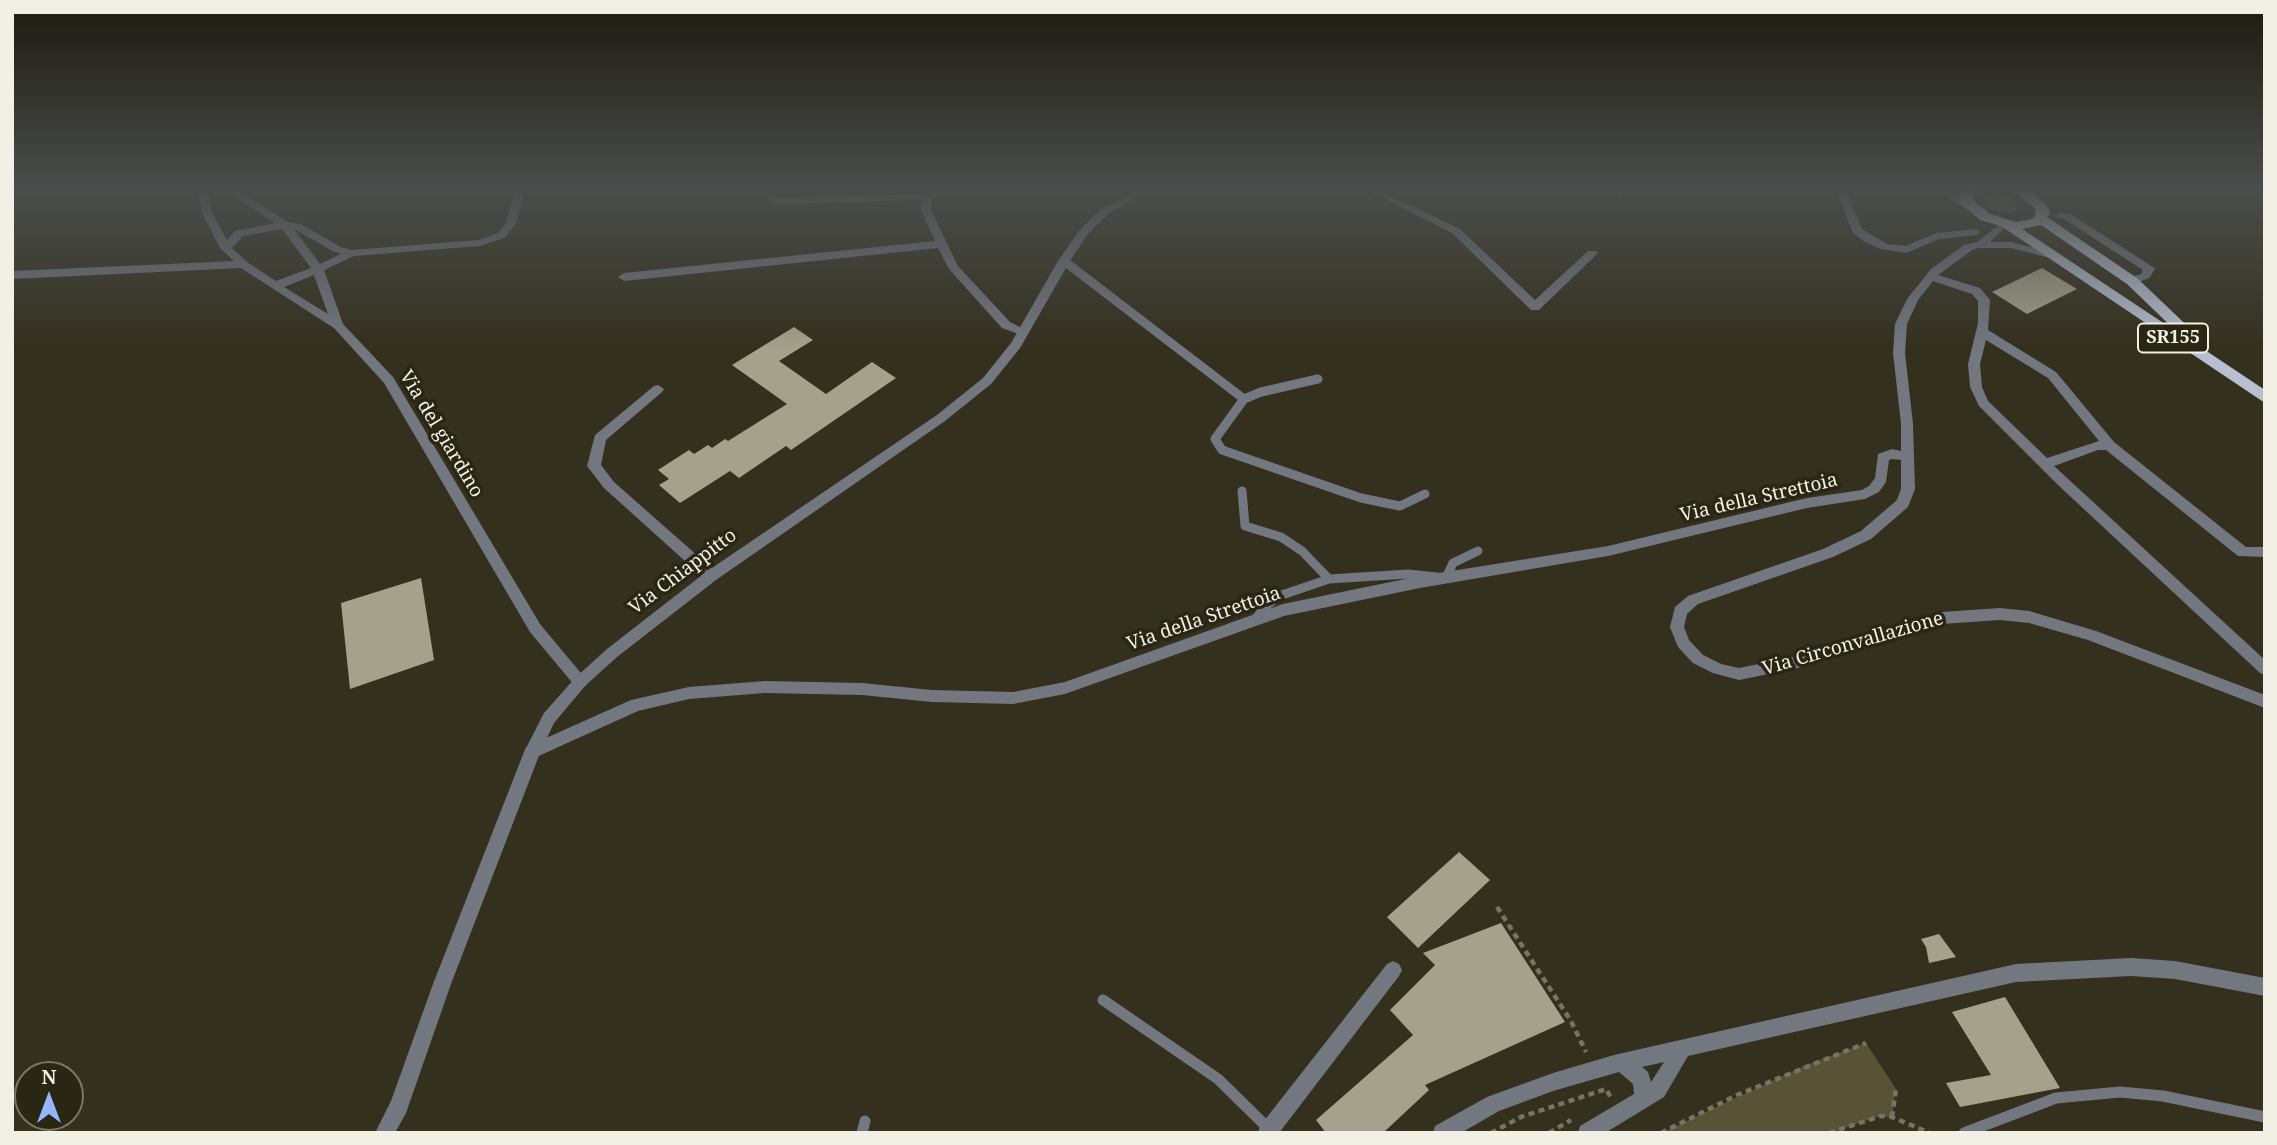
<!DOCTYPE html>
<html>
<head>
<meta charset="utf-8">
<style>
	body { margin:0 }
	#map { position:relative; width:2277px; height:1145px; overflow:hidden; background:#34301e; font-family:"Noto Serif",serif }
	canvas { display:block }
	.frame { position:absolute; inset:0; border:14px solid #f2efe4; pointer-events:none }
	.north { position:absolute; left:14px; top:1061px; width:70px; height:70px; box-sizing:border-box; background:#2a2614; border:2px solid #7a7667; border-radius:50%; rotate:0deg; font-size:19px; font-weight:700; line-height:28px; text-align:center; color:#f2efe4 }
	.north::after { content:''; display:block; margin:auto; width:24px; height:32px; background:#95b6fd; clip-path:polygon(50% 0,100% 100%,50% 72%,0 100%) }
</style>
</head>
<body>
<div id="map">
<canvas width="2277" height="1145"></canvas>
<div class="frame"></div>
<div class="north">N</div>
</div>
<script>
const ctx = document.querySelector('canvas').getContext('2d');
ctx.lineJoin = 'round';
function fillPath(path, color) {
  ctx.fillStyle = color;
  ctx.fill(path, 'evenodd');
}
function poly(rows) {
  const path = new Path2D();
  for (const r of rows) {
    path.moveTo(r[0], r[1]);
    for (let i = 2; i < r.length; i += 2) path.lineTo(r[i], r[i + 1]);
  }
  return path;
}
function strokePath(path, color, width, dash) {
  ctx.strokeStyle = color;
  ctx.lineWidth = width;
  ctx.lineCap = dash ? 'butt' : 'round';
  ctx.setLineDash(dash || []);
  ctx.stroke(path);
}
function drawText(font, color, halo, rows, align = 'center') {
  ctx.font = font + ' "Noto Serif",serif';
  ctx.lineWidth = 7;
  ctx.setLineDash([]);
  ctx.textBaseline = 'middle';
  ctx.strokeStyle = halo;
  ctx.fillStyle = color;
  for (const [text, x, y, turn = 0] of rows) {
    ctx.save();
    ctx.translate(x, y);
    ctx.rotate((+turn || 0) * Math.PI / 180);
    ctx.textAlign = isNaN(turn) ? turn : align;
    if (halo) ctx.strokeText(text, 0, 0);
    ctx.fillText(text, 0, 0);
    ctx.restore();
  }
}
fillPath(poly([
	[2001,195,2016,203,2017,211,2009,213,1998,212,1988,207,1984,201,1987,196],
	[1866,1043,1896,1089,1892,1117,1877,1117,1830,1133,1661,1133,1804,1066]
]), '#585237');
fillPath(poly([
	[2042,268,2077,289,2027,314,1992,292],
	[794,327,813,340,779,361,826,394,872,362,896,378,791,450,786,446,739,478,730,471,680,503,659,485,669,479,658,470,689,450,694,454,708,445,712,448,725,439,728,441,787,404,732,365],
	[421,578,434,660,350,689,341,603],
	[1459,852,1490,880,1418,948,1387,917],
	[1501,923,1565,1022,1425,1085,1429,1090,1383,1133,1326,1133,1316,1120,1413,1035,1390,1010,1435,965,1423,953],
	[1939,934,1956,957,1929,963,1926,947,1921,939],
	[2005,997,2060,1088,1960,1107,1946,1083,1991,1075,1952,1012]
]), '#a6a18c');
strokePath(poly([
	[1497,907,1571,1021,1586,1052],
	[1892,1117,1896,1089],
	[1491,1133,1521,1117,1606,1089,1611,1098],
	[1549,1133,1571,1120],
	[1661,1133,1737,1095,1866,1043],
	[1829,1133,1881,1116,1892,1117,1930,1133]
]), '#777464', 4.5, [6, 4.5]);
strokePath(poly([
	[1064,261,1244,399,1215,439,1222,450,1361,498,1400,506,1425,494],
	[1244,399,1261,392,1318,379],
	[1242,491,1245,526,1281,537,1302,551,1329,579],
	[1276,597,1329,579,1408,574,1446,578,1453,563,1478,551]
]), '#737780', 9);
strokePath(poly([
	[1258,618,1266,605,1279,595],
	[1103,1000,1218,1079,1269,1129],
	[862,1133,865,1121],
	[1964,1133,2056,1098,2120,1092,2163,1096,2265,1117]
]), '#737780', 11);
fillPath(poly([
	[198,190,208,190,212,213,227,240,235,231,275,223,225,190,237,190,288,222,301,224,341,247,352,250,479,240,498,233,506,223,515,190,525,190,516,223,506,237,480,246,354,256,324,270,343,324,393,377,540,624,585,678,588,682,585,686,580,688,575,686,530,632,384,383,334,328,241,268,12,279,12,271,234,261,220,248,202,213,198,190],
	[282,229,311,268,276,281,247,262,232,248,243,236,282,229],
	[294,229,333,251,341,254,320,264,294,229],
	[314,275,328,314,284,287,314,275],
	[755,190,767,190,778,198,925,194,935,190,949,190,932,199,931,210,958,266,1010,322,1030,332,1024,336,1002,328,949,269,938,248,624,281,618,277,624,273,935,241,921,210,921,200,776,204,755,190],
	[1366,190,1379,190,1460,229,1535,300,1588,251,1596,251,1598,253,1539,310,1531,310,1452,233,1366,190],
	[1619,190,1630,190,1621,197,1616,194,1619,190],
	[1836,190,1846,190,1862,229,1887,244,1905,246,1937,233,1976,229,1981,232,1976,235,1939,239,1906,253,1881,249,1865,242,1853,233,1836,190],
	[1938,190,1950,190,1976,208,1975,210,1967,210,1938,190],
	[2061,212,2072,215,2153,267,2155,269,2149,278,2132,285,2128,284,2128,278,2141,274,2143,270,2064,219,2057,217,2056,215,2061,212],
	[2004,221,2009,224,1990,242,2011,242,2054,253,2054,257,2050,258,2011,248,1977,248,1972,250,1938,275,1980,288,1990,300,1988,330,2056,372,2114,442,2246,547,2265,547,2265,557,2238,556,2106,450,2098,450,2054,466,2265,660,2265,675,2260,673,2058,485,1979,406,1970,387,1968,364,1978,323,1978,301,1972,294,1933,281,1918,300,1907,324,1905,353,1913,424,1914,457,1915,489,1908,507,1871,539,1833,557,1698,604,1687,614,1684,627,1689,640,1703,655,1721,664,1739,668,1798,656,1942,612,2000,608,2029,611,2096,631,2265,695,2265,708,2088,640,2029,623,2000,620,1942,624,1798,668,1739,680,1713,673,1693,663,1678,647,1670,627,1675,607,1688,596,1823,549,1861,531,1897,500,1901,489,1901,460,1892,459,1889,460,1886,482,1879,492,1865,499,1807,508,1608,556,1420,588,1284,616,1065,694,1013,704,932,702,862,695,765,693,689,699,638,711,532,759,526,757,524,752,526,747,631,700,689,687,765,681,862,683,932,690,1013,692,1065,682,1283,604,1420,576,1608,546,1807,498,1862,490,1869,486,1875,478,1878,454,1892,449,1901,451,1901,424,1893,353,1895,324,1907,299,1931,269,1964,245,1977,242,2004,221],
	[1986,340,2048,378,2099,441,2047,458,1988,401,1982,387,1980,364,1986,340],
	[658,385,664,389,662,392,606,440,601,465,614,482,716,572,718,576,716,580,711,581,706,580,604,488,587,466,595,435,654,386,658,385],
	[2131,958,2175,961,2265,978,2265,996,2175,979,2131,976,2016,982,1688,1056,1664,1097,1605,1133,1578,1133,1580,1126,1634,1094,1633,1084,1619,1072,1553,1091,1499,1111,1461,1133,1433,1133,1435,1126,1487,1097,1553,1073,1614,1055,2016,964,2131,958],
	[1664,1062,1651,1082,1648,1072,1642,1067,1664,1062],
	[1393,961,1399,964,1402,970,1399,976,1279,1133,1258,1133,1260,1126,1387,964,1393,961]
]), '#737780');
fillPath(poly([
	[1139,190,1152,190,1108,214,1087,235,1070,261,1020,348,991,384,945,421,716,580,617,657,585,686,554,723,540,753,451,984,406,1113,395,1133,375,1133,391,1101,433,984,524,752,544,713,575,678,607,649,706,572,937,415,983,378,1011,343,1058,261,1079,231,1100,210,1139,190]
]), '#737780');
fillPath(poly([
	[1962,190,1976,190,1973,194,1974,201,1990,214,2016,222,2032,219,2036,214,2035,208,2011,190,2033,192,2048,207,2050,214,2047,217,2137,278,2199,337,2201,340,2196,344,2265,390,2265,403,2001,226,1980,220,1961,203,1959,194,1962,190],
	[2041,225,2127,284,2177,332,2022,229,2041,225]
]), '#b7bfd0');
const sky = ctx.createLinearGradient(0, 0, 0, 350);
sky.addColorStop(0, '#1d1a10');
sky.addColorStop(0.54, '#4a4e4c');
sky.addColorStop(1, '#4a4e4c00');
ctx.fillStyle = sky;
ctx.fillRect(0, 0, 2277, 350);
for (const [x, y, w] of [
	[2173,338,70]
]) {
  const box = new Path2D();
  box.roundRect(x - w / 2, y - 14.5, w, 29, 5);
  ctx.fillStyle = '#2a2614';
  ctx.fill(box);
  strokePath(box, '#f2efe4', 2);
}
drawText('bold 18px', '#f2efe4', null, [
	["SR155",2173,338]
]);
drawText('19px', '#f2efe4', '#2a2614', [
	["Via del giardino",441,434,59],
	["Via della Strettoia",1759,498,-13],
	["Via Chiappitto",683,572,-37],
	["Via della Strettoia",1204,619,-19],
	["Via Circonvallazione",1853,644,-16]
]);
</script>
</body>
</html>
